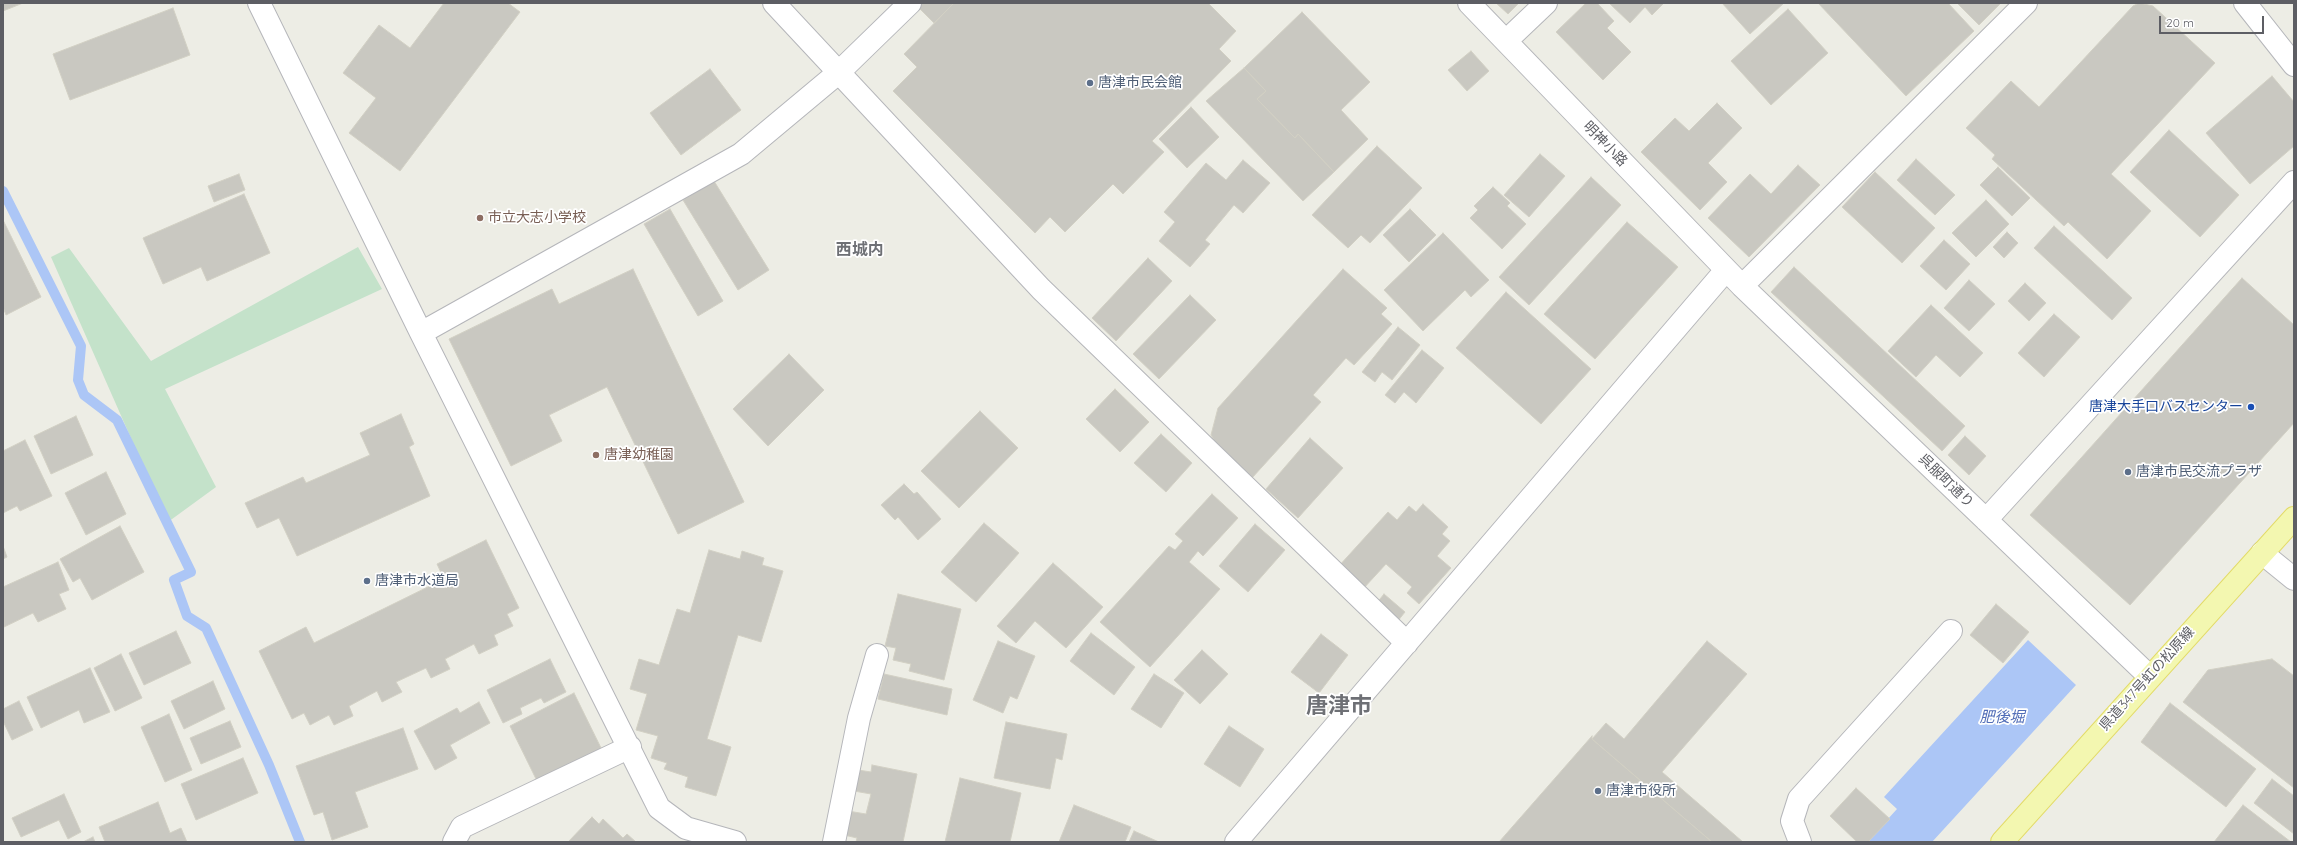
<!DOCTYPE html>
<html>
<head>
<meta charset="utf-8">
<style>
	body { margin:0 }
	#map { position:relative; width:2297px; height:845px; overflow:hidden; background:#edede5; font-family:Quicksand,sans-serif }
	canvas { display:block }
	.frame { position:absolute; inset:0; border:4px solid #5d5e64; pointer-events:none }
	.scale { position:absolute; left:2159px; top:16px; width:105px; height:18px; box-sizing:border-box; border:2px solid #5d5e64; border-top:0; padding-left:5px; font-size:12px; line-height:14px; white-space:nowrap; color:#5d5e64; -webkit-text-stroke:3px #fff; paint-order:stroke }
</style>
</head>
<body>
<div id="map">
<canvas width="2297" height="845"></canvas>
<div class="frame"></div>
<div class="scale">20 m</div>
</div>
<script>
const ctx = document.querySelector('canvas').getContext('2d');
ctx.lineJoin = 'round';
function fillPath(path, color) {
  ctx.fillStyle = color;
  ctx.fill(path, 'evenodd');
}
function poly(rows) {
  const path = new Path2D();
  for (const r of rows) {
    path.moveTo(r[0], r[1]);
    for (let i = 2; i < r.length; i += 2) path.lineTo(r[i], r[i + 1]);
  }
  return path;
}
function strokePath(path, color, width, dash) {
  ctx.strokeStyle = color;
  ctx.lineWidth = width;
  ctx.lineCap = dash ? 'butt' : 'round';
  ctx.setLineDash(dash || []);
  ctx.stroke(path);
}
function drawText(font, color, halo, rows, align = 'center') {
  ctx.font = font + ' Quicksand,"Noto Sans JP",sans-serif';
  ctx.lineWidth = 3.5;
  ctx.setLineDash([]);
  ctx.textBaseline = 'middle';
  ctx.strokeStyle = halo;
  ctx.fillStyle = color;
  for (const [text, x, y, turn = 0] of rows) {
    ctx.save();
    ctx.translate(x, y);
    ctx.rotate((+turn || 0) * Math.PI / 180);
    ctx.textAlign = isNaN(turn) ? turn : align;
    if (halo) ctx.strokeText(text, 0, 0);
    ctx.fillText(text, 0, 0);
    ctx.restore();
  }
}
fillPath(poly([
	[358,247,382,289,165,389,216,487,168,522,51,257,69,248,151,361]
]), '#c4e2ca');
fillPath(poly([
	[2028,640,2076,685,1932,842,1867,842,1897,809,1884,797]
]), '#acc6f6');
strokePath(poly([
	[3,191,81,346,78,380,84,395,117,420,191,572,174,580,187,616,206,628,269,765,300,842]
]), '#acc6f6', 10);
const building = poly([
	[3,3,23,3,3,11,3,3],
	[444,3,508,3,520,12,400,171,349,133,376,98,343,73,379,25,410,48,444,3],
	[914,3,954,3,934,23,914,3],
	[954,3,1208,3,1236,31,1219,49,1231,61,1152,141,1164,152,1123,194,1113,184,1065,232,1050,217,1035,233,893,91,917,67,904,54,954,3],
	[1496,3,1519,3,1508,14,1496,3],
	[1586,3,1597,3,1614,21,1607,28,1631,52,1603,80,1556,32,1586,3],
	[1609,3,1664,3,1652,15,1645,7,1630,23,1609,3],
	[1722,3,1784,3,1750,34,1722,3],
	[1818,3,1948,3,1974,31,1906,96,1818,3],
	[1957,3,2001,3,1979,25,1957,3],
	[2139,3,2153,6,2215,63,2111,174,2151,211,2107,259,2068,222,2064,226,1992,159,1995,155,1966,128,2011,81,2039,107,2133,6,2139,3],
	[173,8,190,55,70,100,53,54,173,8],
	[1788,9,1828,53,1771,105,1731,61,1788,9],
	[1302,12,1370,82,1341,110,1368,139,1334,172,1298,134,1295,138,1257,99,1266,91,1244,68,1302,12],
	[1471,51,1489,71,1467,91,1448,70,1471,51],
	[1244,68,1266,91,1257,99,1295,138,1298,134,1334,172,1303,201,1206,101,1244,68],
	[710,69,741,110,681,155,650,113,710,69],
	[2272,76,2294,102,2294,146,2250,184,2206,133,2272,76],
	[1717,103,1742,128,1708,163,1727,182,1700,210,1641,152,1675,118,1689,131,1717,103],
	[1191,107,1219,137,1187,168,1159,139,1191,107],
	[2169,130,2239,195,2200,237,2130,172,2169,130],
	[1377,146,1422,188,1370,243,1361,235,1348,248,1312,215,1377,146],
	[1540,154,1565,176,1529,217,1504,195,1540,154],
	[1916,159,1955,195,1935,215,1897,180,1916,159],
	[1243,160,1270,183,1243,213,1234,205,1205,240,1210,244,1190,267,1159,241,1175,222,1164,212,1206,163,1226,180,1243,160],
	[1798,165,1820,185,1749,257,1708,218,1750,174,1771,194,1798,165],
	[1998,167,2030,198,2012,216,1980,185,1998,167],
	[1875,172,1935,228,1902,263,1842,207,1875,172],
	[239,174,245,190,214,202,208,186,239,174],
	[1591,177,1621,205,1529,305,1499,277,1591,177],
	[714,181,769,270,738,290,683,200,714,181],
	[1493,187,1510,203,1507,206,1526,224,1502,249,1470,218,1478,210,1474,206,1493,187],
	[244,194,270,253,207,281,201,267,163,284,143,238,244,194],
	[1986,200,2009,224,1976,257,1952,233,1986,200],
	[670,209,723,301,698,316,644,224,670,209],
	[1410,209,1436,235,1409,262,1383,235,1410,209],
	[3,220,41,297,6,315,3,307,3,220],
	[1627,222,1678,267,1595,359,1544,314,1627,222],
	[2054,226,2132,298,2112,320,2034,248,2054,226],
	[2007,232,2018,243,2004,258,1993,247,2007,232],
	[1443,233,1489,280,1471,297,1465,290,1423,331,1384,290,1443,233],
	[1944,240,1970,264,1946,290,1920,266,1944,240],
	[1148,258,1172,281,1116,341,1092,318,1148,258],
	[1794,267,1965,426,1942,451,1771,292,1794,267],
	[633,269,744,502,678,534,607,387,549,415,562,441,511,466,449,339,552,289,559,304,633,269],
	[1343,269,1387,308,1381,314,1392,324,1354,365,1346,358,1313,395,1321,402,1252,478,1218,447,1211,435,1218,408,1343,269],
	[2242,278,2294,325,2294,423,2130,605,2030,515,2242,278],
	[1969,280,1995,304,1969,331,1944,308,1969,280],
	[2025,283,2046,303,2029,321,2008,301,2025,283],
	[1506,292,1591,369,1541,424,1456,348,1506,292],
	[1190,295,1216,320,1159,379,1133,354,1190,295],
	[1931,305,1983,353,1960,377,1936,355,1916,377,1888,351,1931,305],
	[2054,314,2080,337,2044,377,2018,353,2054,314],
	[1398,327,1420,345,1392,380,1382,372,1375,382,1362,372,1398,327],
	[1422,350,1444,368,1416,403,1404,392,1395,403,1385,395,1422,350],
	[789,354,824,390,768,446,733,409,789,354],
	[1115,389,1149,422,1120,452,1086,419,1115,389],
	[980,411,1018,448,959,508,921,471,980,411],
	[401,414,414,444,409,447,430,496,297,556,279,518,257,528,245,503,303,477,306,483,370,455,360,433,401,414],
	[76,416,93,455,51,474,34,436,76,416],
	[1161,434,1192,463,1166,492,1134,463,1161,434],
	[1965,436,1986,456,1969,475,1948,455,1965,436],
	[1310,438,1343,468,1298,518,1266,489,1310,438],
	[25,440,52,496,20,511,17,506,3,513,3,451,25,440],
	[106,472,126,514,86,535,65,493,106,472],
	[904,484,914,494,917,492,941,519,918,540,898,517,895,520,881,505,904,484],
	[1212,494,1238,518,1203,556,1198,551,1189,562,1220,589,1150,667,1100,622,1169,546,1175,550,1183,541,1175,534,1212,494],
	[1423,504,1448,527,1442,534,1450,541,1437,556,1451,568,1419,604,1407,593,1412,587,1386,564,1363,589,1338,567,1388,512,1397,520,1409,506,1416,512,1423,504],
	[984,523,1019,553,976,602,941,572,984,523],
	[1255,524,1285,550,1248,592,1219,566,1255,524],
	[120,526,144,572,92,600,80,578,73,582,60,559,120,526],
	[486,540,519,608,507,614,513,626,494,635,498,645,479,654,474,644,445,659,450,669,431,678,426,668,396,682,402,692,382,702,377,691,349,706,353,716,334,725,329,715,310,725,304,713,292,719,259,651,306,627,314,643,444,579,437,564,486,540],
	[3,546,7,557,3,559,3,546],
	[709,550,740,559,742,551,764,558,762,565,783,571,761,642,738,635,707,739,731,747,716,796,685,787,688,777,664,769,667,763,651,758,658,736,636,730,647,694,630,689,639,659,659,665,677,609,690,613,709,550],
	[58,562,69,590,59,594,66,609,38,622,33,613,4,627,3,587,58,562],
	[1053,563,1103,607,1066,648,1035,621,1016,643,997,626,1053,563],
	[898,594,961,609,944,680,909,671,911,664,893,660,896,648,885,646,898,594],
	[1384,594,1405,612,1397,622,1376,604,1384,594],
	[1996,604,2029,632,2003,663,1970,635,1996,604],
	[176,631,191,663,144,685,129,653,176,631],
	[1091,633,1135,667,1114,695,1070,661,1091,633],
	[1321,634,1348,655,1319,693,1291,672,1321,634],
	[998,641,1035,656,1017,699,1010,696,1003,713,973,700,998,641],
	[1707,641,1747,674,1662,772,1743,842,1712,842,1592,739,1606,723,1624,739,1707,641],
	[1202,650,1228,674,1200,704,1174,680,1202,650],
	[121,654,142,698,115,711,94,668,121,654],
	[550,659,566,692,544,703,541,698,520,708,522,714,503,723,487,690,550,659],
	[2272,659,2294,676,2294,788,2183,702,2208,670,2272,659],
	[90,668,110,712,84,723,79,710,41,728,27,697,90,668],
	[884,674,952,689,947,715,878,699,884,674],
	[1154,674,1184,693,1161,728,1131,709,1154,674],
	[213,681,225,709,184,729,171,701,213,681],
	[574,693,603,752,539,785,510,726,574,693],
	[19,701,33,730,12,740,3,721,3,709,19,701],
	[479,702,490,723,450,745,457,758,435,770,414,731,457,708,460,713,479,702],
	[2170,703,2256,769,2226,807,2141,742,2170,703],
	[169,714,192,770,165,782,141,727,169,714],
	[230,721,241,747,201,764,190,738,230,721],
	[1006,722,1067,734,1062,760,1056,758,1050,789,994,778,1006,722],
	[1229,726,1264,749,1240,787,1204,764,1229,726],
	[403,728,418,769,355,792,368,827,332,840,323,812,314,815,296,766,403,728],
	[1592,736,1592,739,1712,842,1499,842,1592,736],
	[243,758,258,793,196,820,181,784,243,758],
	[872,765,917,774,903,842,856,842,857,838,844,835,848,811,866,814,871,794,854,791,858,770,871,772,872,765],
	[960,778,1021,793,1010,842,945,842,960,778],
	[2272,779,2294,796,2294,834,2254,803,2272,779],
	[1856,788,1890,819,1868,842,1857,842,1830,816,1856,788],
	[64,794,81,832,68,839,59,820,21,837,12,818,64,794],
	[158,802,170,833,181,828,187,842,105,842,99,827,158,802],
	[1074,805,1131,827,1125,842,1059,842,1074,805],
	[2243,805,2291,842,2214,842,2243,805],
	[592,817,599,824,603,819,623,838,627,834,636,842,568,842,592,817],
	[1134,831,1159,842,1129,842,1134,831],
	[93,837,95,842,83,842,93,837]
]);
fillPath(building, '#c9c8c1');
strokePath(building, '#d2d0c4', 1);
const minor = poly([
	[259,3,421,333,659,808,686,828,735,842],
	[774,3,1041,289,1407,643],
	[1469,3,1742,286,2149,676],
	[2245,3,2294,65],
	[1506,41,1546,3],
	[1742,286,2026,3],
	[421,333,741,154,838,73,910,3],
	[1986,520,2294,182],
	[2262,553,2294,579],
	[454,842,462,827,630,747],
	[834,842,859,718,877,655],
	[1236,842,1726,270],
	[1800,842,1792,821,1799,799,1951,631]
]);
const major = poly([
	[2002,842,2294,518]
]);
strokePath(minor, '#b5b6ba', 24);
strokePath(major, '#e3db68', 24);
strokePath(minor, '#fff', 22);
strokePath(major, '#f3f7b0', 22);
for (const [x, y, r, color] of [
	[1090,83,4,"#5c6f8a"],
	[480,218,4,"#8d6e63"],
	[2251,407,4,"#1a4fb4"],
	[596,455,4,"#8d6e63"],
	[2128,472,4,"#5c6f8a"],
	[367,581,4,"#5c6f8a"],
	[1598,791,4,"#5c6f8a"]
]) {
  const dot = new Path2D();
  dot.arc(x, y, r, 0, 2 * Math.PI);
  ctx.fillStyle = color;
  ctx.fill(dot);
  strokePath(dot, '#fff', 1.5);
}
drawText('14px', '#4e5e75', '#fff', [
	["唐津市民会館",1098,83],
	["唐津市民交流プラザ",2136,472],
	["唐津市水道局",375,581],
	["唐津市役所",1606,791]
], 'left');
drawText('14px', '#5d5e64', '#fff', [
	["明神小路",1605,144,46],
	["呉服町通り",1946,481,44],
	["県道347号虹の松原線",2147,679,-48]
]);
drawText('14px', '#785e54', '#fff', [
	["市立大志小学校",488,218],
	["唐津幼稚園",604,455]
], 'left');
drawText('14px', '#164399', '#fff', [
	["唐津大手口バスセンター",2243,407]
], 'right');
drawText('italic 15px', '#516db7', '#fff', [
	["肥後堀",2002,717]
]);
drawText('bold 16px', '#6e7075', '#fff', [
	["西城内",860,250]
]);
drawText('bold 22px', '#6e7075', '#fff', [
	["唐津市",1339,706]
]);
</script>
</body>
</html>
